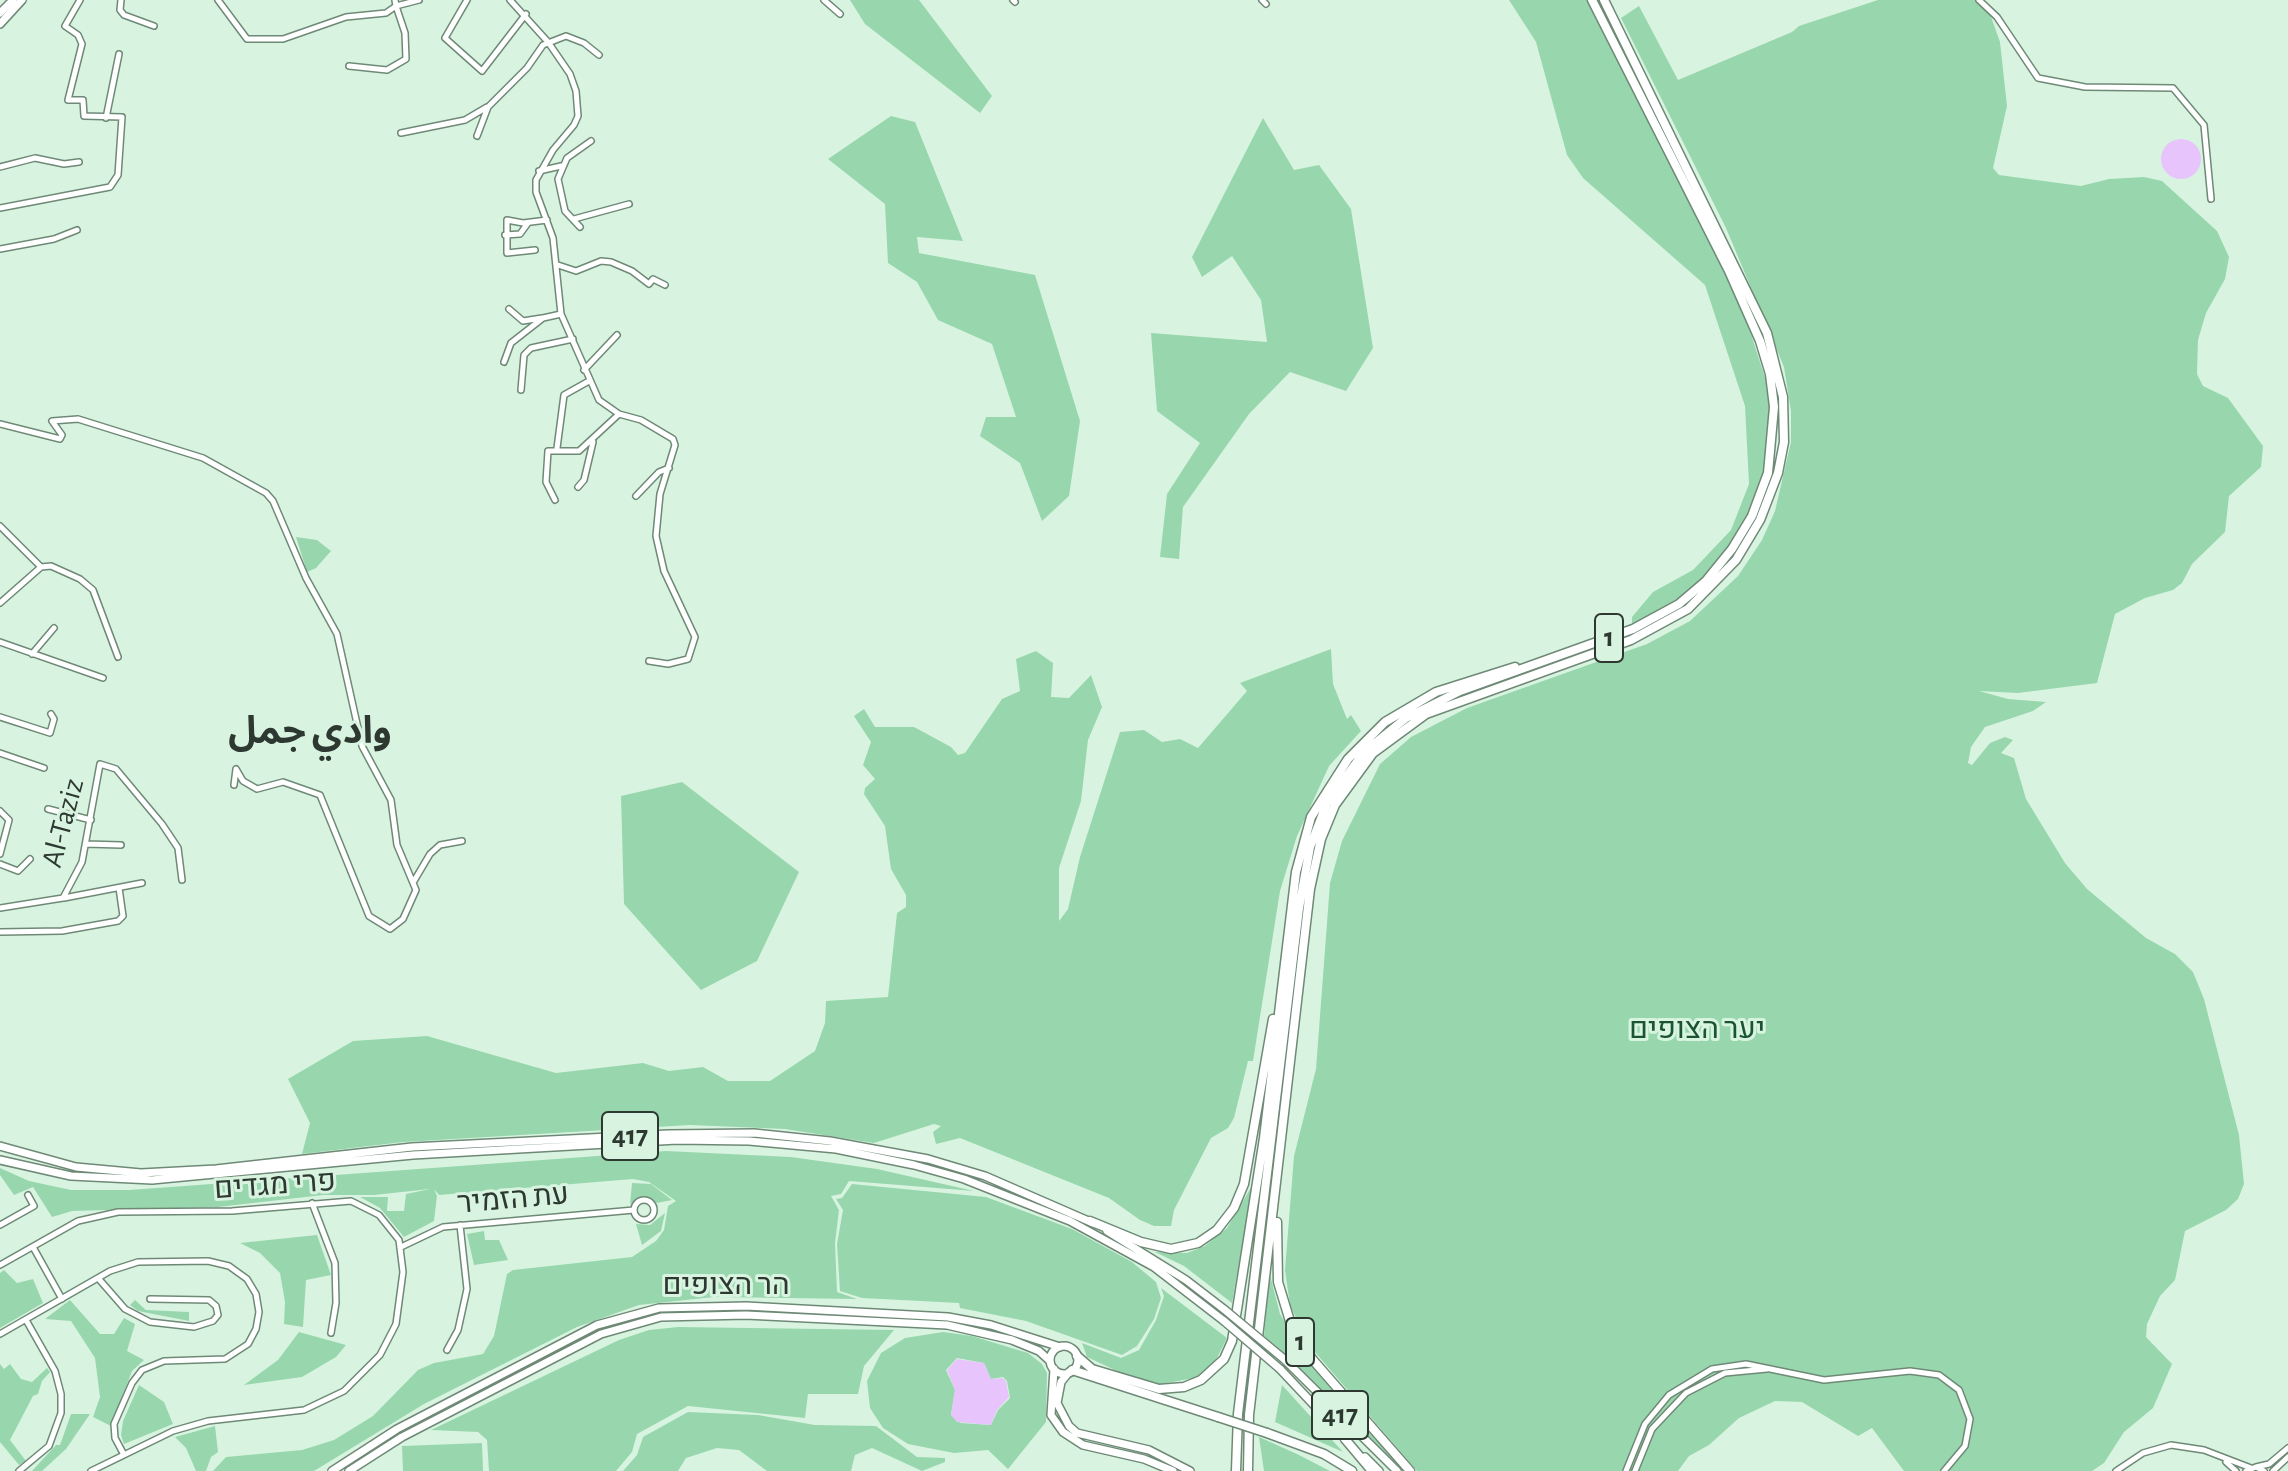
<!DOCTYPE html>
<html>
<head>
<meta charset="utf-8">
<style>
	body { margin:0 }
	canvas { display:block; background:#d8f4e0 }
</style>
</head>
<body>
<canvas width="2288" height="1471"></canvas>
<script>
const ctx = document.querySelector('canvas').getContext('2d');
ctx.lineJoin = 'round';
function fillPath(path, color) {
  ctx.fillStyle = color;
  ctx.fill(path, 'evenodd');
}
function poly(rows) {
  const path = new Path2D();
  for (const r of rows) {
    if (r.length === 3) {
      path.moveTo(r[0] + r[2], r[1]);
      path.arc(r[0], r[1], r[2], 0, 2 * Math.PI);
      continue;
    }
    path.moveTo(r[0], r[1]);
    for (let i = 2; i < r.length; i += 2) path.lineTo(r[i], r[i + 1]);
  }
  return path;
}
function strokePath(path, color, width, dash) {
  ctx.strokeStyle = color;
  ctx.lineWidth = width;
  ctx.lineCap = dash ? 'butt' : 'round';
  ctx.setLineDash(dash || []);
  ctx.stroke(path);
}
function drawText(font, color, halo, rows, align = 'center') {
  ctx.font = font + ' "Alegreya Sans","Noto Sans Arabic",Heebo,sans-serif';
  ctx.lineWidth = 6;
  ctx.setLineDash([]);
  ctx.textBaseline = 'middle';
  ctx.strokeStyle = halo;
  ctx.fillStyle = color;
  for (const [text, x, y, turn = 0] of rows) {
    ctx.save();
    ctx.translate(x, y);
    ctx.rotate((+turn || 0) * Math.PI / 180);
    ctx.textAlign = isNaN(turn) ? turn : align;
    if (halo) ctx.strokeText(text, 0, 0);
    ctx.fillText(text, 0, 0);
    ctx.restore();
  }
}
fillPath(poly([
	[850,0,919,0,992,96,980,113,865,24],
	[1509,0,1587,0,1742,306,1768,387,1770,426,1764,472,1749,517,1732,545,1699,583,1654,617,1632,625,1632,617,1653,592,1693,570,1731,530,1749,484,1745,406,1705,285,1583,178,1567,155,1536,42],
	[1878,0,1978,0,1990,14,2000,42,2007,106,1993,168,1999,175,2081,186,2109,179,2144,177,2162,181,2217,231,2229,257,2225,279,2206,313,2198,340,2197,374,2203,386,2228,398,2263,446,2261,467,2229,496,2225,532,2192,564,2182,583,2173,590,2145,598,2115,614,2097,683,2018,693,1979,691,2008,699,2046,702,2033,711,1985,727,1971,747,1968,763,1972,765,1990,743,2005,737,2013,740,2001,753,2014,758,2026,799,2065,863,2087,889,2146,938,2175,954,2193,972,2204,999,2239,1135,2244,1184,2238,1199,2226,1210,2185,1231,2175,1280,2160,1296,2147,1324,2146,1337,2172,1364,2153,1408,2124,1432,2104,1463,2092,1471,1904,1471,1872,1428,1858,1436,1802,1402,1775,1401,1739,1418,1709,1445,1689,1456,1678,1471,1417,1471,1308,1344,1290,1305,1285,1270,1294,1156,1316,1069,1330,883,1342,841,1380,764,1411,737,1467,708,1647,644,1690,621,1738,576,1762,540,1775,511,1791,442,1791,411,1784,367,1726,228,1621,18,1639,6,1678,80,1792,32,1799,26],
	[891,116,915,122,963,241,917,237,919,253,1035,275,1080,421,1069,496,1042,521,1020,463,980,436,986,417,1016,417,992,344,938,320,917,282,888,263,885,204,828,159],
	[1263,118,1294,170,1319,165,1351,209,1373,348,1346,391,1290,372,1249,414,1183,507,1179,559,1160,557,1167,494,1200,443,1157,411,1151,333,1267,342,1261,300,1232,256,1202,277,1192,257],
	[296,537,317,540,331,551,316,568,307,572],
	[1331,649,1333,684,1347,719,1351,715,1361,731,1329,766,1297,836,1280,891,1253,1061,1248,1061,1234,1118,1228,1128,1211,1138,1174,1210,1171,1226,1154,1226,1140,1220,1109,1198,960,1138,936,1144,933,1132,941,1126,934,1124,874,1143,785,1129,690,1125,403,1142,302,1154,310,1123,288,1079,353,1041,427,1036,556,1073,643,1063,669,1071,703,1067,728,1081,770,1081,815,1051,825,1023,826,1001,888,997,897,913,906,907,906,895,891,869,885,826,864,794,865,788,875,779,863,765,871,742,854,716,864,709,875,727,914,727,951,747,958,755,965,753,1002,699,1020,691,1016,659,1036,651,1053,663,1051,697,1069,698,1091,675,1102,707,1088,740,1081,801,1059,868,1059,921,1068,909,1080,857,1120,732,1144,730,1162,742,1180,739,1198,748,1247,691,1240,683],
	[682,782,799,872,757,961,701,990,624,904,621,796],
	[666,1151,791,1157,877,1169,974,1191,849,1181,841,1194,831,1196,839,1210,835,1243,837,1292,857,1299,714,1297,639,1305,577,1327,424,1404,314,1471,213,1471,226,1457,302,1450,334,1440,373,1416,418,1370,434,1363,483,1354,494,1336,507,1274,513,1270,632,1257,656,1241,664,1230,668,1206,676,1201,649,1182,633,1179,439,1195,434,1189,437,1196,434,1221,404,1237,380,1208,360,1197,388,1197,387,1211,404,1211,406,1194,430,1189,374,1195,323,1195,218,1207,72,1211,52,1217,33,1187,14,1195,0,1175,0,1168,29,1181,71,1190,129,1190],
	[632,1183,651,1184,672,1200,657,1203,644,1197,630,1204],
	[852,1184,986,1197,1072,1229,1132,1262,1156,1282,1161,1298,1154,1319,1137,1346,1122,1355,1026,1321,960,1308,959,1303,862,1298,840,1291,837,1244,843,1210,836,1199,842,1198],
	[1253,1184,1232,1303,1184,1266,1155,1252,1187,1253,1205,1246,1227,1228],
	[665,1213,661,1231,642,1245,636,1224,650,1225],
	[484,1231,485,1240,499,1240,508,1260,474,1265,467,1234],
	[317,1235,331,1275,306,1280,303,1327,284,1324,285,1302,280,1273,260,1253,240,1243],
	[4,1270,17,1283,33,1279,43,1303,0,1328,0,1273],
	[1270,1275,1280,1314,1299,1346,1407,1471,1402,1471,1264,1336],
	[1161,1288,1227,1338,1217,1358,1205,1371,1194,1378,1156,1385,1134,1379,1087,1357,1082,1343,1121,1358,1139,1350,1156,1320,1164,1296],
	[70,1300,100,1334,114,1334,124,1318,135,1324,127,1351,144,1360,132,1371,111,1426,93,1417,100,1397,95,1358,71,1321,45,1319],
	[135,1300,146,1310,189,1312,189,1321,138,1311,130,1305],
	[678,1327,894,1330,864,1366,858,1394,808,1394,805,1418,688,1406,637,1434,632,1452,616,1471,489,1471,487,1440,478,1432,431,1430,619,1340,649,1330],
	[299,1332,346,1345,336,1357,302,1377,244,1385,278,1360],
	[943,1332,972,1336,1028,1353,1042,1364,1047,1373,1046,1422,1008,1469,988,1450,954,1453,908,1444,883,1428,870,1408,867,1381,881,1353,905,1338],
	[957,1358,984,1363,991,1379,1003,1377,1007,1381,1010,1398,998,1410,991,1425,961,1423,951,1415,955,1390,946,1370],
	[0,1364,4,1369,10,1364,21,1379,32,1382,47,1368,50,1372,42,1381,38,1394,33,1396,10,1440,26,1461,19,1465,0,1442],
	[139,1385,164,1402,173,1424,124,1444,121,1435,123,1421],
	[1282,1385,1343,1452,1275,1422],
	[688,1412,758,1415,815,1425,876,1426,917,1457,945,1458,945,1462,922,1471,872,1448,855,1455,851,1471,767,1471,739,1450,717,1448,686,1458,678,1471,623,1471,637,1455,643,1437],
	[71,1414,90,1414,66,1449,42,1471,32,1471,56,1445,60,1445],
	[215,1426,218,1452,211,1457,206,1471,196,1471,186,1448,175,1437],
	[1259,1437,1297,1454,1330,1471,1264,1471],
	[482,1443,483,1471,403,1471,402,1446]
]), '#98d7ad');
fillPath(poly([
	[2181,159,20],
	[957,1359,984,1363,991,1379,1003,1378,1006,1381,1009,1397,997,1410,991,1425,957,1422,951,1415,955,1390,947,1370]
]), '#e8c4fc');
const minor = poly([
	[121,0,120,10,124,15,154,26],
	[218,0,247,39,283,39,346,17,386,13,396,6,405,33,406,59,387,70,349,66],
	[395,0,396,6,419,0],
	[467,0,445,38,482,71,526,14],
	[510,0,548,42,570,74,576,91,578,116,574,125,553,150,536,180,536,192,553,238,561,314,599,400,619,414,641,420,673,439,675,445,660,494,656,536,664,571,695,637,688,659,668,664,649,661],
	[824,0,840,14],
	[1013,0,1015,2],
	[1262,0,1266,4],
	[1979,0,1997,17,2038,78,2085,87,2173,88,2204,125,2211,199],
	[106,118,119,54],
	[401,133,465,120,487,107],
	[477,136,488,107,527,68,543,45,566,36,584,43,599,55],
	[0,167,35,158,64,164,79,162],
	[539,171,561,166],
	[0,208,110,187,118,175,122,117,84,116,83,100,68,100,82,44,78,35,65,26,80,0],
	[574,219,629,204],
	[580,227,565,211,558,179,567,158,591,141],
	[505,235,520,234,528,223],
	[0,249,54,239,77,230],
	[535,250,507,253,507,220,523,223,547,220],
	[558,265,576,271,601,261,611,262,632,271,649,284,653,279,665,285],
	[509,309,523,321,542,318],
	[504,362,511,343,543,318,561,314],
	[584,370,617,335],
	[521,390,524,355,531,348,573,339],
	[0,424,60,439,62,435,52,421,78,419,203,458,266,493,273,501,306,578,337,634,362,746,391,800,397,845,416,890,403,919,390,929,369,916,320,795,283,782,257,789,243,781,236,769,234,785],
	[557,448,564,395,589,381],
	[578,487,584,480,593,442],
	[636,496,659,472,669,468],
	[555,500,546,482,548,451,579,451,619,414],
	[0,526,41,567,51,566,80,579,93,590,118,657],
	[0,603,41,567],
	[0,642,103,678],
	[32,654,54,628],
	[0,717,50,733,54,719,51,714],
	[0,753,44,768],
	[48,809,91,820],
	[0,811,9,820,0,854],
	[86,844,121,845],
	[0,864,18,871,30,859],
	[414,881,430,854,440,845,462,841],
	[64,898,142,883],
	[0,908,63,898,82,862,100,764,116,769,162,824,178,848,182,880],
	[0,932,62,931,118,921,123,916,119,888],
	[644,1210,10],
	[312,1203,335,1263,336,1303,331,1333],
	[0,1225,34,1206,28,1195],
	[33,1247,62,1299],
	[401,1247,443,1227,634,1210],
	[0,1265,78,1221,118,1212,232,1211,351,1201,379,1215,399,1240,403,1272,396,1324,380,1355,344,1391,304,1410,208,1421,173,1431,91,1471],
	[98,1278,125,1309,150,1322,194,1327,213,1321,218,1315,216,1306,209,1300,150,1299],
	[0,1334,110,1271,138,1262,208,1261,229,1266,247,1279,256,1294,259,1312,256,1329,248,1344,225,1359,164,1361,142,1370,132,1383,114,1424,115,1438,123,1453],
	[447,1350,458,1330,467,1289,460,1225],
	[2226,1462,2236,1471],
	[2256,1467,2269,1464,2288,1448],
	[19,1471,49,1446,61,1413,61,1394,55,1371,26,1320],
	[1626,1471,1645,1424,1669,1395,1712,1369,1746,1364,1824,1380,1910,1371,1939,1375,1959,1390,1970,1419,1965,1446,1944,1471],
	[1635,1471,1652,1429,1686,1393,1725,1373,1767,1369],
	[2116,1471,2143,1453,2171,1445,2204,1450,2251,1468],
	[2246,1471,2256,1467,2264,1471],
	[2273,1471,2288,1457]
]);
const major = poly([
	[0,13,13,0],
	[0,24,22,0],
	[0,1146,76,1167,141,1173,216,1169,412,1147,668,1134,754,1133,830,1141,928,1159,985,1176,1093,1223],
	[0,1160,71,1176,152,1180,413,1155,677,1140,749,1141,836,1149,914,1165,964,1179,1070,1221,1154,1267,1224,1321],
	[1107,1231,1186,1280,1225,1310],
	[1064,1360,14],
	[1284,1359,1397,1471],
	[1054,1369,1051,1415,1063,1432,1083,1445,1144,1459,1173,1471],
	[1280,1369,1347,1440],
	[1069,1372,1061,1382,1057,1403,1069,1426,1077,1433,1149,1450,1190,1471],
	[1365,1457,1379,1471],
	[332,1471,397,1429,597,1325,659,1308,746,1306,948,1317,991,1325,1060,1347],
	[349,1471,402,1437,601,1334,661,1317,746,1315,947,1325,1012,1340,1039,1351,1050,1361]
]);
const highway = poly([
	[1090,1221,1141,1242,1171,1249,1198,1243,1217,1230,1234,1208,1244,1184,1273,1019],
	[1277,1222,1278,1282,1293,1331,1313,1360,1410,1471],
	[1077,1356,1092,1369,1159,1389,1184,1387,1201,1380,1224,1359,1232,1341,1264,1138,1296,872,1311,817,1348,759,1385,722,1436,692,1515,667],
	[1072,1370,1218,1417],
	[1267,1433,1324,1454,1352,1471],
	[1345,1439,1372,1471],
	[1236,1471,1238,1414,1299,908,1310,847,1327,803,1364,752,1406,718,1460,691,1633,629,1679,604,1706,581,1732,549,1752,516,1768,473,1774,407,1770,374,1760,341,1729,271,1592,0],
	[1248,1471,1249,1415,1310,889,1321,839,1335,805,1373,753,1426,714,1631,640,1688,609,1736,560,1760,520,1778,473,1784,442,1783,397,1767,333,1604,0]
]);
strokePath(minor, '#6f8977', 8);
strokePath(major, '#6f8977', 10);
strokePath(highway, '#6f8977', 11);
strokePath(minor, '#fff', 5);
strokePath(major, '#fff', 7);
strokePath(highway, '#fff', 8);
const majorBridge = poly([
	[1225,1310,1284,1359],
	[1224,1321,1280,1369]
]);
const highwayBridge = poly([
	[1218,1417,1267,1433]
]);
strokePath(majorBridge, '#6f8977', 10, []);
strokePath(highwayBridge, '#6f8977', 11, []);
strokePath(majorBridge, '#fff', 7);
strokePath(highwayBridge, '#fff', 8);
for (const [x, y, w] of [
	[1609,638,28],
	[630,1136,56],
	[1300,1342,28],
	[1340,1415,56]
]) {
  const box = new Path2D();
  box.roundRect(x - w / 2, y - 24, w, 48, 6);
  ctx.fillStyle = '#d8f4e0';
  ctx.fill(box);
  strokePath(box, '#2d3831', 2);
}
drawText('bold 28px', '#2d3831', null, [
	["1",1609,638],
	["417",630,1136],
	["1",1300,1342],
	["417",1340,1415]
]);
drawText('30px', '#2d3831', '#d8f4e0', [
	["Al-Taziz",63,823,-75],
	["פרי מגדים",275,1185,-4],
	["עת הזמיר",513,1199,-5],
	["הר הצופים",726,1285]
]);
drawText('30px', '#1a5433', '#d8f4e0', [
	["יער הצופים",1697,1029]
]);
drawText('bold 38px', '#2d3831', '#d8f4e0', [
	["وادي جمل",310,732]
]);
</script>
</body>
</html>
